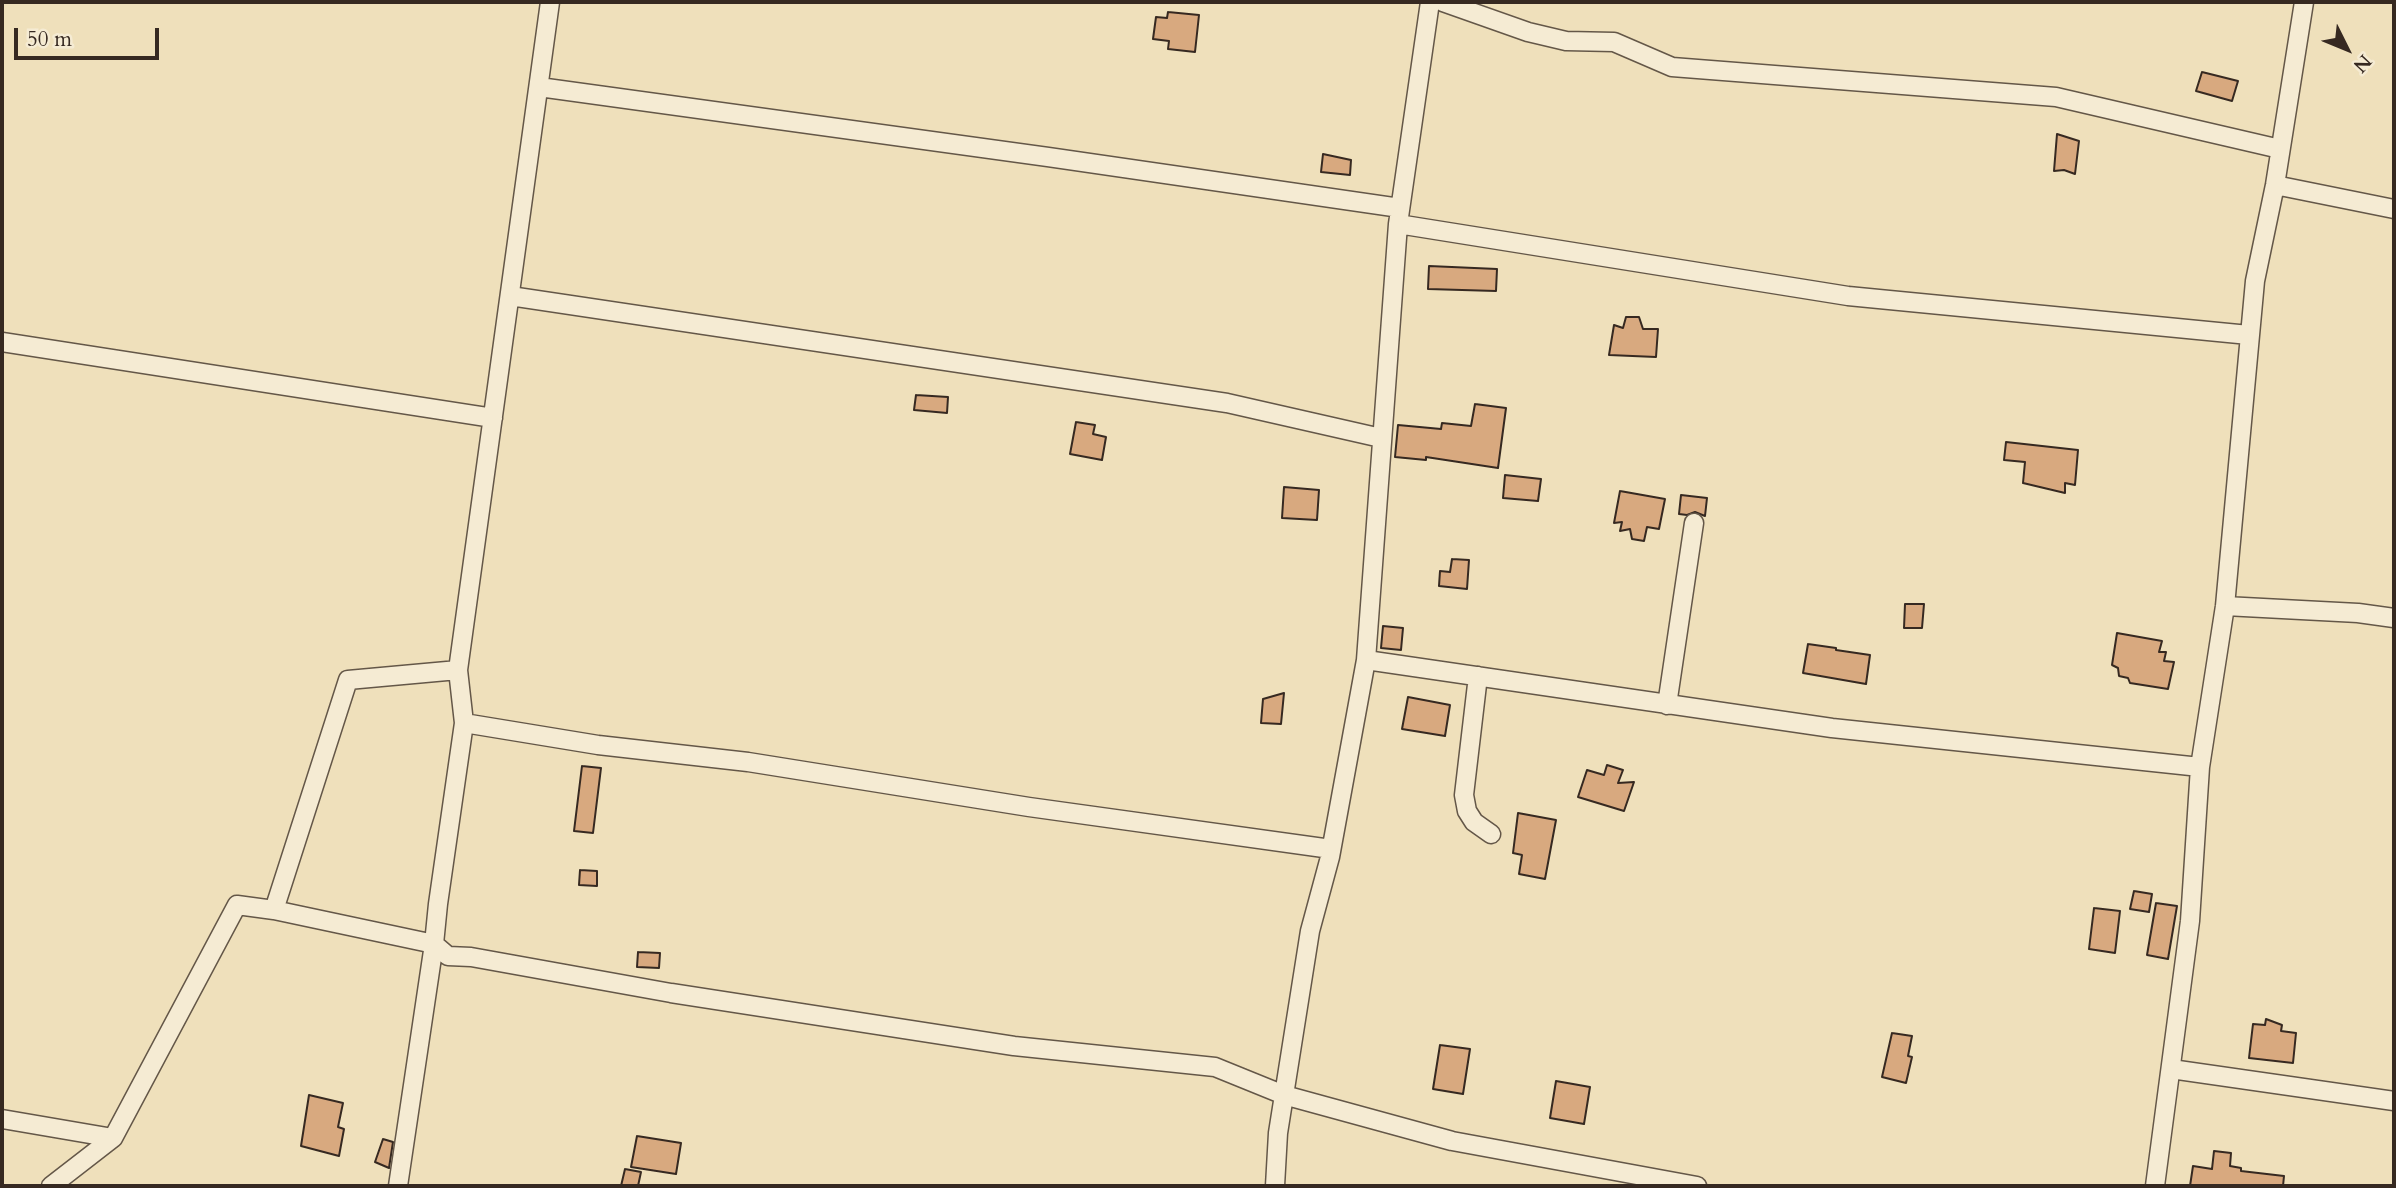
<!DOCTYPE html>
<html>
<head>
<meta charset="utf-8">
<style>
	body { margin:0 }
	#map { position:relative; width:2396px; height:1188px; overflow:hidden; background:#efe0bb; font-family:Cardo,serif }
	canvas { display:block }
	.frame { position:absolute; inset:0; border:4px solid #362921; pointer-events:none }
	.north { position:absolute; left:2312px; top:14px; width:70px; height:70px; -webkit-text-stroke:5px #f5ebd3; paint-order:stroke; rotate:133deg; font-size:19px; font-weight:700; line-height:28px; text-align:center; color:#362921 }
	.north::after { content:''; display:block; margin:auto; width:24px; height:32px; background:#362921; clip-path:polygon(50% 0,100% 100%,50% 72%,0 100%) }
	.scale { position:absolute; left:14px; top:28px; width:145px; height:32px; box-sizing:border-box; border:4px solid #362921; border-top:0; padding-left:9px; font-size:21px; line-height:24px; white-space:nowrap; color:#362921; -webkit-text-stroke:5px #f5ebd3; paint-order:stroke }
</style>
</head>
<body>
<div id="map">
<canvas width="2396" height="1188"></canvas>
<div class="frame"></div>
<div class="north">N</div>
<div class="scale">50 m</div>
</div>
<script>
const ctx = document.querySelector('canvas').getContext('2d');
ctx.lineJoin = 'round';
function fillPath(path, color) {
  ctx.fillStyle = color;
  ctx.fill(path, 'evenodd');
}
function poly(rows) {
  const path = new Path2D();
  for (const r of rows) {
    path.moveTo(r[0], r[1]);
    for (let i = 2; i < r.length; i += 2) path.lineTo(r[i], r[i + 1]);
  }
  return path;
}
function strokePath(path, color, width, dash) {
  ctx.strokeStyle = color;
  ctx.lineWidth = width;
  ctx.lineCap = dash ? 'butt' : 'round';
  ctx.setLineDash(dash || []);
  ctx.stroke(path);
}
const building = poly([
	[1168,12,1199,15,1195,52,1168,49,1169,41,1153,39,1156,17,1167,18,1168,12],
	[2202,72,2238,81,2232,101,2196,91,2202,72],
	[2057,134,2079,141,2075,174,2064,170,2054,171,2057,134],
	[1323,154,1351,160,1350,175,1321,172,1323,154],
	[1429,266,1497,269,1496,291,1428,289,1429,266],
	[1626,317,1639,317,1643,329,1658,329,1656,357,1609,355,1614,325,1623,328,1626,317],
	[916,395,948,397,947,413,914,410,916,395],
	[1475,404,1506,408,1498,468,1426,457,1426,460,1395,457,1398,425,1441,429,1442,423,1471,426,1475,404],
	[1076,422,1095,425,1093,434,1106,437,1102,460,1070,454,1076,422],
	[2006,442,2078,450,2075,485,2065,483,2065,493,2023,483,2025,462,2004,460,2006,442],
	[1505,475,1541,479,1538,501,1503,498,1505,475],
	[1284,487,1319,490,1317,520,1282,518,1284,487],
	[1620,491,1665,499,1659,529,1647,527,1644,541,1632,539,1630,529,1620,531,1622,522,1614,523,1620,491],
	[1681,495,1707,498,1705,516,1695,512,1687,515,1679,514,1681,495],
	[1452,559,1469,560,1467,589,1439,586,1440,571,1450,572,1452,559],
	[1905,604,1924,604,1922,628,1904,628,1905,604],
	[1383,626,1403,628,1401,650,1381,648,1383,626],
	[2117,633,2162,641,2159,652,2166,652,2164,661,2174,662,2168,689,2130,683,2128,678,2119,676,2118,668,2112,665,2117,633],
	[1808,644,1836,648,1836,650,1870,655,1866,684,1803,673,1808,644],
	[1284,693,1281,724,1261,723,1263,699,1284,693],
	[1408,697,1450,705,1445,736,1402,729,1408,697],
	[1607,765,1623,770,1618,783,1634,782,1624,811,1578,797,1587,770,1604,775,1607,765],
	[582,766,601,768,593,833,574,831,582,766],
	[1518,813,1556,820,1545,879,1519,874,1522,855,1513,853,1518,813],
	[580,870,597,871,597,886,579,885,580,870],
	[2134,891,2152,894,2149,912,2130,909,2134,891],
	[2156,903,2177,906,2168,959,2147,955,2156,903],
	[2094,908,2120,911,2115,953,2089,949,2094,908],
	[638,952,660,953,659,968,637,967,638,952],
	[2266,1019,2282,1025,2281,1031,2296,1033,2293,1063,2249,1058,2253,1024,2265,1025,2266,1019],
	[1892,1033,1912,1036,1908,1056,1912,1057,1906,1083,1882,1077,1892,1033],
	[1440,1045,1470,1049,1463,1094,1433,1089,1440,1045],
	[1556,1081,1590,1087,1584,1124,1550,1118,1556,1081],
	[309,1095,343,1103,338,1127,344,1129,339,1156,301,1146,309,1095],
	[637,1136,681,1143,676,1174,631,1167,637,1136],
	[383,1139,393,1142,389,1168,375,1162,383,1139],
	[2214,1151,2231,1153,2230,1166,2241,1168,2241,1171,2284,1176,2283,1186,2190,1186,2193,1166,2212,1169,2214,1151],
	[625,1169,641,1172,638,1186,621,1186,625,1169]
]);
fillPath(building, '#d8a97f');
strokePath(building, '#362921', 2);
const street = poly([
	[550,2,458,670,464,723,438,904,434,944,448,956,471,957,671,993,1014,1046,1215,1067,1284,1095,1452,1141,1697,1186],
	[1443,2,1528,32,1566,41,1614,42,1672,67,2056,97,2280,149],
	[539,87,1048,157,1400,208],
	[2275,185,2394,209],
	[1398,224,1848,296,2249,335],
	[510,296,1227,403,1381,438],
	[2,342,493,418],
	[2225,606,2358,613,2394,618],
	[1366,660,1832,728,2200,767],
	[1478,676,1464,795,1467,811,1474,822,1491,834],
	[1667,705,1694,523],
	[464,723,598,745,748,762,1029,807,1331,849],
	[274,910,434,944,398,1186],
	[2171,1069,2394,1101],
	[2,1119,113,1138],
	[51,1186,113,1138,237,905,274,910,348,680,458,670],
	[1275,1186,1278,1133,1310,931,1330,857,1366,660,1398,224,1430,2],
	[2155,1186,2190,921,2200,767,2225,606,2255,281,2275,185,2304,2]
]);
strokePath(street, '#645748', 21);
strokePath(street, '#f5ebd3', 18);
</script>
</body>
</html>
